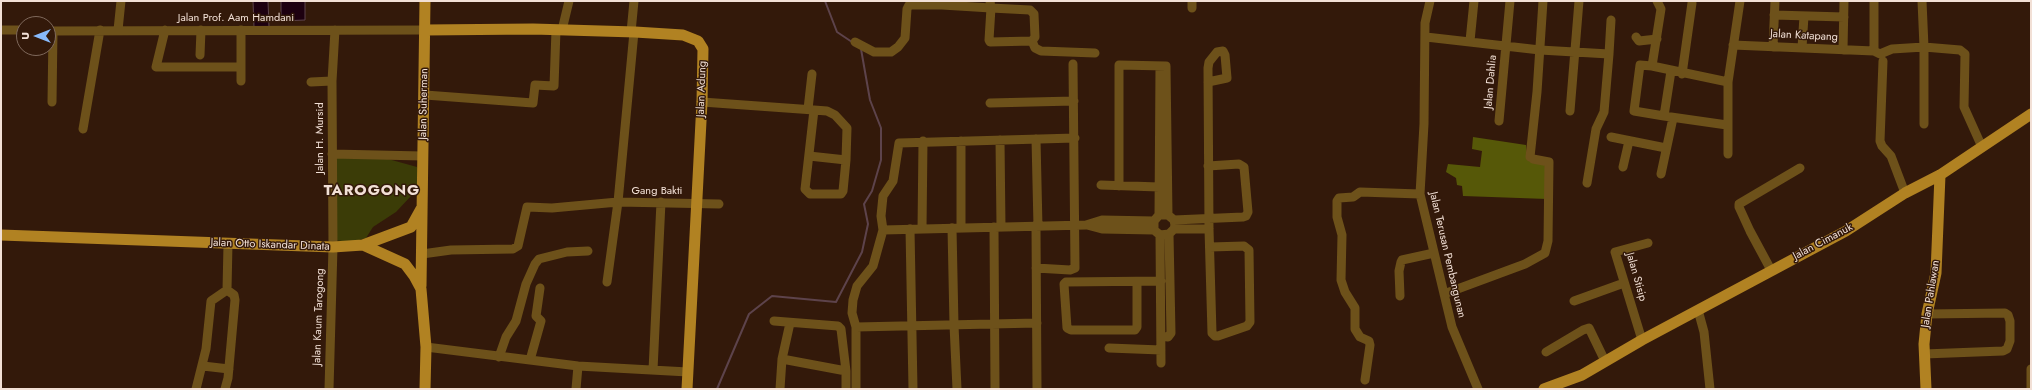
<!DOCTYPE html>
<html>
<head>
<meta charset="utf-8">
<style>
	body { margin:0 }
	#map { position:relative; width:2032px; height:390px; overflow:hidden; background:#33190a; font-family:Jost,sans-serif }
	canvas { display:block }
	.frame { position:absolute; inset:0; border:2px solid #f2e0d6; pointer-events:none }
	.north { position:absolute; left:16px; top:16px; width:40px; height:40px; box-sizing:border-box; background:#33190a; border:1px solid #7f695c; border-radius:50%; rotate:270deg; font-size:11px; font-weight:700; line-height:16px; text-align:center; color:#f2e0d6 }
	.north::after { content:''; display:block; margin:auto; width:14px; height:18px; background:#88bafc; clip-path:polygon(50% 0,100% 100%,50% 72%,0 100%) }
</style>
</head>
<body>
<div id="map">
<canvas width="2032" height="390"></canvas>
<div class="frame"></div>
<div class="north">U</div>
</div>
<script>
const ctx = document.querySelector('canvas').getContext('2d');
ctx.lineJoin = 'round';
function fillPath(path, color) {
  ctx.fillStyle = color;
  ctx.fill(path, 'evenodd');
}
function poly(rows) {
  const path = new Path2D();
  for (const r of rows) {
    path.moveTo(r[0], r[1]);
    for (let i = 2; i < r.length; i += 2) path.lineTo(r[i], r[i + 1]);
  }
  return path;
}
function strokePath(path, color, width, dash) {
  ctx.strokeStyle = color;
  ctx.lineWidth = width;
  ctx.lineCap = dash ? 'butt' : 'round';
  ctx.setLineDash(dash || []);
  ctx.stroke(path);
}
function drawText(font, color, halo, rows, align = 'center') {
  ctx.font = font + ' Jost,sans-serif';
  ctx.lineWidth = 3;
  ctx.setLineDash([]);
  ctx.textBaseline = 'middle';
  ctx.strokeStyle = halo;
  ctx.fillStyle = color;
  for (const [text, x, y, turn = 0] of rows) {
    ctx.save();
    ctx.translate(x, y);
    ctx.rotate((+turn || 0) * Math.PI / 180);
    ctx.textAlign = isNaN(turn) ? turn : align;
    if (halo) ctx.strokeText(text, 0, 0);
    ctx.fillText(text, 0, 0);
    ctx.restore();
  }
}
fillPath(poly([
	[370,154,417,167,419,180,411,196,396,212,373,227,366,238,353,242,331,240,334,156]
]), '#3b3c07');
fillPath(poly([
	[1473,137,1526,145,1527,158,1547,164,1547,199,1463,196,1462,186,1457,185,1456,178,1446,172,1448,164,1480,167,1482,151,1472,149]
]), '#565808');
const water = poly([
	[253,1,268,1,269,27,254,27,253,1],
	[281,1,305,1,305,20,281,21,281,1]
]);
fillPath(water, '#1d0010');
strokePath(water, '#5d434b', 1);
strokePath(poly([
	[825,1,837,32,852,42],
	[717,389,749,314,772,296,836,302,862,252,868,224,864,204,872,191,881,160,881,128,870,100,861,49]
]), '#5d434b', 2);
strokePath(poly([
	[942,1,942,5,991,8,1030,10,1034,14,1035,37,1032,41,990,42,989,40,991,8,990,1],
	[1430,1,1425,23,1424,124,1420,194,1452,327,1478,389],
	[1657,1,1661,9,1652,66,1728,82,1740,1],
	[1922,1,1924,47,1960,50,1965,54,1964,107,1982,147],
	[1192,8,1192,1],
	[1774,15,1844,17],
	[1,30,24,30],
	[118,30,121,1],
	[165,30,156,67,241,67],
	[241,30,241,81],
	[562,30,569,1],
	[48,31,425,30],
	[631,32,634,1],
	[1426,37,1540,50,1609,54,1604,112,1596,129,1587,183],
	[1636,37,1639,41,1657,39],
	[1032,41,1035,48,1041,51,1095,53],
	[1470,41,1474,1],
	[855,42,874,52,891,52,898,47,905,38,907,9,909,5,942,5],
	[1733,45,1874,51,1880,54,1892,49,1924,47,1924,124],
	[1773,47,1775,1],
	[1802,48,1804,16],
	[1843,50,1844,1],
	[1874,51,1874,1],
	[1609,54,1611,20],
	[200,55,201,30],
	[1883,61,1880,141,1882,146,1891,156,1905,193],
	[1652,66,1640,65,1634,111,1664,116],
	[1671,71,1664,116,1727,125],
	[1682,74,1692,3],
	[311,82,332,81],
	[1208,82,1227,78,1225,55,1223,51,1217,52,1209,62,1208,68,1209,229,1212,333,1215,336,1218,336,1247,326,1250,322,1249,250,1244,246,1210,247],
	[425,95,533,103,535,85,554,86,556,30],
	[52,102,53,31],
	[702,102,814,110,805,189,810,194,841,194,843,191,846,160,847,128,835,115,827,111,814,110],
	[990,103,1074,101],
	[808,109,812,74],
	[1570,111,1579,1],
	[1499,121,1510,1],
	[83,129,100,30],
	[1611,137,1666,148],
	[1036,139,1038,227],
	[1000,140,1001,227],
	[961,141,961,228],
	[332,154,423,156],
	[1728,154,1728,82],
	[809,156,846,160],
	[1530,157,1537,92,1543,1],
	[1623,167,1629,141],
	[1661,174,1673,118],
	[1101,185,1159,187],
	[1119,186,1119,65,1166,66,1168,215,1174,220,1175,225,1174,229,1169,234,1160,235,1154,230,1154,221,1159,215,1168,215],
	[1159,215,1160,66],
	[1174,220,1243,217,1246,216,1248,212,1244,167,1239,164,1208,166],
	[1087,225,1102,229,1154,230],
	[994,227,995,389],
	[1036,227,1037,389],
	[952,228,954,325,957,389],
	[910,229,913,389],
	[922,229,923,141],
	[1174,229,1209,229],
	[883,230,881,216,883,196,893,181,899,143,1075,138],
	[1160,235,1161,363],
	[422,254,451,250,513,249,518,246,527,207,552,208,618,202,719,204],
	[1036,268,1070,270,1075,268,1073,64],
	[1771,270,1750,231,1739,207,1739,204,1800,168],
	[607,282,618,202,634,32],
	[1137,283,1137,327,1135,330,1071,330,1067,328,1064,284,1066,282,1161,281],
	[227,290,228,244],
	[1444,294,1525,264,1545,253,1548,241,1549,162,1533,159],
	[1400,296,1399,271,1401,262,1402,260,1434,253],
	[1574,301,1624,283],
	[1698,310,1704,332,1710,389],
	[774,321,838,326,841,329,846,371,846,389],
	[856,327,1037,323],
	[1161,336,1168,337,1171,333,1169,234],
	[1642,340,1615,252,1648,243],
	[426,347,578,366,688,372],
	[1109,348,1161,350],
	[1546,352,1583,330,1589,328,1605,361],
	[1924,354,2003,351,2007,349,2010,341,2010,321,2008,315,2005,313,1927,314],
	[499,357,506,337,516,321,526,284,535,264,539,259,567,252,588,251],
	[782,359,846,371],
	[530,360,541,321,536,316,540,288],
	[203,366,229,369],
	[653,370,661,202],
	[1365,380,1370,345,1369,341,1360,337,1355,329,1355,308,1345,292,1341,280,1342,235,1337,217,1337,201,1339,198,1353,197,1360,192,1420,194],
	[196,389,206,349,211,301,227,290,234,295,235,300,228,378,225,389],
	[329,389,333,247,332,81,335,30],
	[576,389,578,366],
	[780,389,782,359,790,323],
	[856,389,856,327,852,313,853,300,857,286,873,266,883,230,1086,225,1102,220,1154,221],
	[2031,389,2031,369]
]), '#6d511a', 9);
strokePath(poly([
	[425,30,533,29,635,32,683,35,698,41,703,49,702,102,687,389],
	[1,235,333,247,363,245,405,264,414,276,421,289,426,347,425,389],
	[363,245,411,227,421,209],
	[421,286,425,1],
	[1544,389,1582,375,1642,340,1846,231,1905,193,1940,175,2031,114],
	[1926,389,1924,344,1927,314,1936,273,1940,175]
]), '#b18222', 11);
drawText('11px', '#f2e0d6', '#33190a', [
	["Jalan Prof. Aam Hamdani",236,18],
	["Jalan Katapang",1804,36,3],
	["Jalan Dahlia",1491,82,-85],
	["Jalan Adung",702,89,-88],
	["Jalan Suherman",424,104,-89],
	["Jalan H. Mursid",320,138,-90],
	["Gang Bakti",657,191],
	["Jalan Cimanuk",1823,242,-28],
	["Jalan Otto Iskandar Dinata",270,245,2],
	["Jalan Terusan Pembangunan",1447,255,77],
	["Jalan Stisip",1636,277,74],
	["Jalan Pahlawan",1931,294,-81],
	["Jalan Kaum Tarogong",319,317,-88]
]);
ctx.letterSpacing = '1px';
drawText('bold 15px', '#f2e0d6', '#33190a', [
	["TAROGONG",372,191]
]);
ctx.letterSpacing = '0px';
</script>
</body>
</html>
